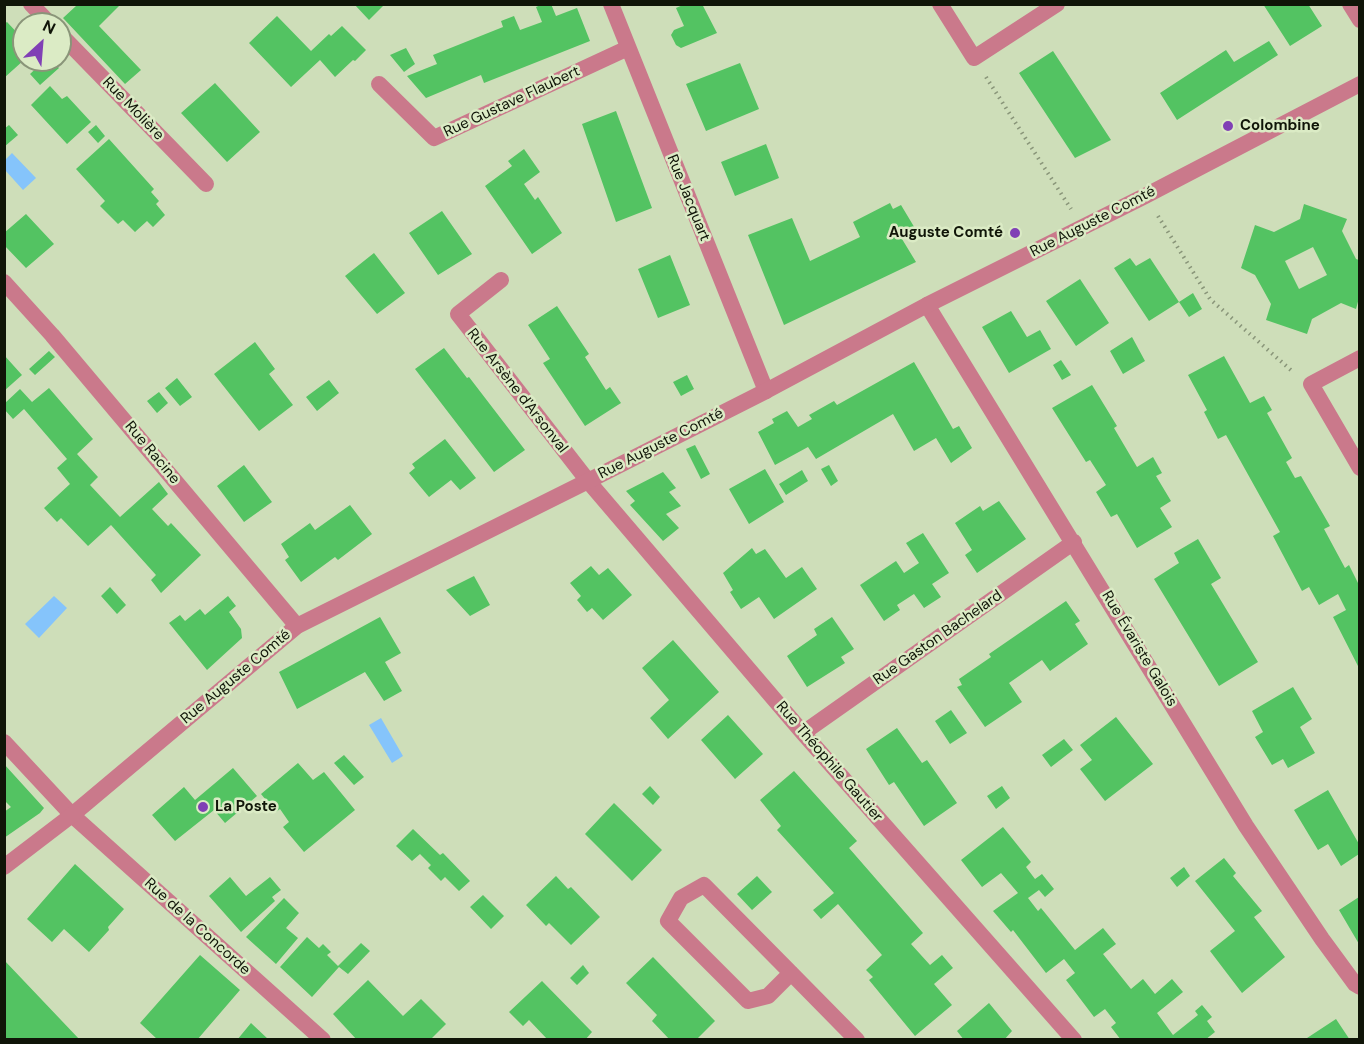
<!DOCTYPE html>
<html>
<head>
<meta charset="utf-8">
<style>
	body { margin:0 }
	#map { position:relative; width:1364px; height:1044px; overflow:hidden; background:#cedeb9; font-family:"DM Sans",sans-serif }
	canvas { display:block }
	.frame { position:absolute; inset:0; border:6px solid #101508; pointer-events:none }
	.north { position:absolute; left:12px; top:12px; width:60px; height:60px; box-sizing:border-box; background:#dbebc5; border:2px solid #8a9579; border-radius:50%; rotate:26deg; font-size:16px; font-weight:700; line-height:24px; text-align:center; color:#101508 }
	.north::after { content:''; display:block; margin:auto; width:21px; height:27px; background:#8040b5; clip-path:polygon(50% 0,100% 100%,50% 72%,0 100%) }
</style>
</head>
<body>
<div id="map">
<canvas width="1364" height="1044"></canvas>
<div class="frame"></div>
<div class="north">N</div>
</div>
<script>
const ctx = document.querySelector('canvas').getContext('2d');
ctx.lineJoin = 'round';
function fillPath(path, color) {
  ctx.fillStyle = color;
  ctx.fill(path, 'evenodd');
}
function poly(rows) {
  const path = new Path2D();
  for (const r of rows) {
    path.moveTo(r[0], r[1]);
    for (let i = 2; i < r.length; i += 2) path.lineTo(r[i], r[i + 1]);
  }
  return path;
}
function strokePath(path, color, width, dash) {
  ctx.strokeStyle = color;
  ctx.lineWidth = width;
  ctx.lineCap = dash ? 'butt' : 'round';
  ctx.setLineDash(dash || []);
  ctx.stroke(path);
}
function drawText(font, color, halo, rows, align = 'center') {
  ctx.font = font + ' "DM Sans",sans-serif';
  ctx.lineWidth = 5;
  ctx.setLineDash([]);
  ctx.textBaseline = 'middle';
  ctx.strokeStyle = halo;
  ctx.fillStyle = color;
  for (const [text, x, y, turn = 0] of rows) {
    ctx.save();
    ctx.translate(x, y);
    ctx.rotate((+turn || 0) * Math.PI / 180);
    ctx.textAlign = isNaN(turn) ? turn : align;
    if (halo) ctx.strokeText(text, 0, 0);
    ctx.fillText(text, 0, 0);
    ctx.restore();
  }
}
fillPath(poly([
	[12,153,36,178,23,190,5,170,5,160],
	[54,596,67,608,39,638,25,624],
	[381,718,403,756,392,763,369,725]
]), '#85c4fb');
fillPath(poly([
	[74,4,121,4,99,26,141,70,125,84,63,18,76,6],
	[354,4,385,4,369,20],
	[543,4,551,4,556,16,577,8,590,41,484,83,481,75,426,98,407,76,437,64,433,55,503,27,501,21,514,16,520,30,542,22,536,7],
	[685,4,702,4,717,33,681,48,676,45,671,35,674,30,684,26,676,8],
	[1263,4,1308,4,1322,26,1290,46],
	[277,16,311,51,329,34,331,36,342,26,366,50,355,61,353,60,335,77,320,60,291,87,249,43],
	[7,22,24,40,24,60,4,78,4,24],
	[1269,41,1278,55,1177,120,1160,93,1226,50,1234,62],
	[406,48,415,64,404,72,390,55],
	[1053,51,1111,140,1075,158,1019,73],
	[45,60,51,60,59,68,40,85,30,74],
	[740,63,759,109,706,131,686,84],
	[215,83,260,132,227,162,181,113],
	[50,86,62,99,67,96,91,122,67,144,31,105],
	[616,111,652,208,616,222,582,124],
	[9,125,18,135,4,147,4,129],
	[96,125,105,136,98,143,88,132],
	[109,139,154,189,151,192,159,201,156,204,165,215,153,227,147,221,135,232,123,220,118,224,100,206,105,201,76,169],
	[766,144,779,178,735,196,721,162],
	[524,149,540,172,524,184,535,200,538,197,562,233,532,254,485,186,512,166,508,161],
	[890,203,893,209,901,205,916,230,902,239,916,262,784,325,748,235,792,218,810,261,860,237,853,222],
	[1304,204,1347,219,1342,231,1356,259,1359,260,1359,298,1356,309,1341,303,1312,319,1307,334,1266,320,1271,304,1255,275,1241,268,1255,225,1274,232,1300,219],
	[1313,247,1327,275,1299,289,1285,261],
	[442,211,472,254,438,275,409,233],
	[26,214,54,244,26,268,4,245,4,233],
	[374,253,405,293,377,314,345,276],
	[670,255,690,305,658,318,638,269],
	[1130,258,1136,266,1150,258,1179,302,1149,321,1114,268],
	[1080,279,1109,323,1076,346,1046,301],
	[1193,293,1202,309,1189,317,1179,302],
	[557,306,589,354,585,357,606,390,610,387,621,403,585,426,543,363,550,359,528,325],
	[1011,311,1027,337,1040,330,1051,349,1009,373,982,327],
	[1132,337,1145,361,1123,374,1110,351],
	[255,342,275,369,269,374,293,405,259,431,214,374],
	[444,348,467,378,469,377,525,450,494,472,415,369],
	[49,351,55,357,35,375,29,369],
	[4,355,22,375,4,391],
	[1224,356,1250,403,1264,396,1272,410,1267,413,1292,458,1286,462,1295,478,1301,476,1330,526,1324,529,1345,568,1349,565,1359,585,1359,668,1333,617,1346,610,1338,594,1319,605,1309,587,1302,591,1273,536,1280,532,1226,435,1218,439,1204,412,1207,410,1188,375],
	[1061,360,1071,375,1062,380,1053,365],
	[914,362,953,429,959,426,972,448,951,463,936,438,914,451,893,414,816,459,808,447,775,465,758,432,774,423,772,419,787,411,798,427,812,419,809,415,834,401,837,405],
	[687,375,694,389,681,396,673,382],
	[177,378,192,397,180,406,165,388],
	[329,380,339,393,317,411,306,397],
	[1092,385,1117,426,1114,428,1137,467,1153,457,1162,473,1156,476,1171,501,1160,508,1172,527,1137,548,1117,514,1111,517,1096,492,1106,485,1090,460,1086,462,1052,408],
	[49,388,93,439,77,454,98,477,90,485,120,517,159,482,168,494,152,509,168,526,171,523,201,555,161,593,151,580,156,575,111,525,88,546,61,518,57,522,44,508,70,484,57,468,67,459,24,409,13,419,4,409,4,404,20,389,32,402],
	[159,392,168,403,157,413,147,401],
	[445,439,476,478,460,490,451,480,429,497,409,473,415,468,412,464],
	[695,445,710,474,701,479,686,449],
	[244,465,272,502,244,522,217,486],
	[829,465,838,481,831,486,821,469],
	[765,469,784,502,749,524,729,489],
	[802,470,808,481,786,495,779,484],
	[663,472,676,488,669,492,681,506,666,514,679,528,663,541,630,505,635,501,626,491],
	[999,501,1026,539,977,573,965,555,972,550,955,523,980,506,983,511],
	[350,505,372,534,338,560,335,557,301,582,285,560,289,557,281,544,310,523,315,530],
	[923,533,949,573,932,584,941,597,924,608,914,594,897,605,900,610,884,621,860,585,896,561,904,573,919,563,906,543],
	[1198,539,1221,578,1211,584,1258,662,1219,686,1154,579,1179,563,1174,553],
	[752,548,756,554,765,549,786,578,802,567,817,589,774,619,759,597,741,609,730,592,733,590,723,573],
	[591,566,599,575,608,568,632,595,603,620,592,608,587,612,577,600,581,596,570,583],
	[474,576,490,605,470,616,446,590],
	[110,587,126,605,117,614,101,596],
	[228,596,236,606,229,612,241,629,242,638,207,670,169,623,180,615,185,621,200,609,205,615],
	[1066,601,1080,621,1075,624,1088,644,1050,671,1042,660,1009,683,1022,702,985,727,957,687,962,685,959,679,991,657,989,654],
	[380,617,401,653,385,662,402,691,384,701,365,672,297,709,279,672],
	[832,617,854,649,841,657,845,663,807,687,787,656,817,635,814,629],
	[673,640,719,692,668,739,650,718,669,700,642,668],
	[1293,687,1312,719,1300,727,1315,753,1288,768,1283,759,1272,765,1255,737,1263,732,1252,711],
	[951,710,967,733,950,744,935,721],
	[728,715,763,754,735,779,701,740],
	[1116,717,1153,764,1105,801,1080,769,1092,760,1080,745],
	[897,728,922,763,927,760,957,803,924,826,894,782,889,785,866,749],
	[1064,739,1073,750,1051,767,1042,755],
	[344,755,364,777,354,785,334,763],
	[298,763,313,780,324,772,355,810,304,852,283,827,289,822,280,809,276,812,261,794],
	[4,764,44,808,40,813,4,838,4,812,11,807,4,800],
	[233,768,257,796,225,823,214,810,175,841,152,815,184,787,195,800],
	[794,771,857,841,849,848,923,933,911,944,930,965,942,955,953,968,934,984,952,1005,915,1036,869,980,873,977,866,970,882,955,838,904,821,919,813,910,834,893,777,830,781,826,760,800],
	[650,786,660,797,653,805,642,794],
	[1002,786,1010,798,996,809,987,796],
	[1328,790,1359,844,1359,854,1341,866,1328,844,1318,850,1294,810],
	[614,803,662,850,632,881,585,834],
	[1003,827,1031,862,1026,867,1035,879,1042,874,1054,889,1045,897,1039,890,1028,898,1038,911,1041,908,1075,950,1103,928,1116,944,1103,954,1131,989,1143,979,1155,994,1172,979,1183,992,1157,1013,1173,1035,1198,1015,1195,1011,1202,1005,1212,1017,1207,1021,1215,1032,1205,1040,1121,1040,1111,1027,1116,1023,1105,1009,1094,1017,1066,980,1075,973,1064,959,1046,973,1013,930,1011,932,993,911,1018,893,1001,873,982,887,961,860],
	[413,829,440,855,443,853,470,881,459,891,445,877,441,881,428,868,431,865,420,854,412,861,396,846],
	[1224,858,1236,873,1233,876,1262,911,1254,917,1285,957,1242,993,1210,951,1235,931,1195,881],
	[75,864,124,909,108,927,109,930,89,952,64,929,52,942,27,919],
	[1184,867,1190,876,1177,887,1170,878],
	[556,876,568,889,571,887,600,917,571,945,549,923,546,926,526,905],
	[757,876,772,892,752,910,737,894],
	[230,877,246,896,270,877,281,890,272,897,275,901,241,932,209,896],
	[483,895,504,916,491,929,470,907],
	[1359,897,1359,944,1339,910],
	[284,898,299,913,286,928,298,938,276,964,246,937],
	[307,937,319,948,323,944,331,952,327,955,338,966,361,943,370,951,348,974,339,967,312,997,280,967],
	[200,955,240,990,197,1040,158,1040,140,1023],
	[653,957,715,1021,696,1040,670,1040,652,1021,657,1015,626,983],
	[4,960,80,1040,6,1040],
	[583,965,589,973,577,985,570,978],
	[368,980,403,1016,421,999,446,1024,430,1040,357,1040,333,1014],
	[542,981,592,1032,585,1040,548,1040,529,1020,523,1026,509,1012],
	[989,1003,1012,1031,1004,1040,964,1040,957,1031],
	[1336,1019,1350,1040,1304,1040],
	[251,1023,269,1040,237,1040]
]), '#53c362');
strokePath(poly([
	[986,77,1071,209],
	[1158,216,1210,299,1293,372]
]), '#899579', 4, [1.5, 4.5]);
strokePath(poly([
	[31,4,50,24],
	[611,4,766,391],
	[940,4,974,58,1057,4],
	[1350,4,1360,20],
	[60,34,206,184],
	[379,84,434,138,628,48],
	[501,280,458,314,588,481,803,733,1074,1040],
	[4,282,52,335,297,626],
	[927,305,1246,826,1322,939,1355,984,1360,987],
	[1360,358,1311,384,1360,468],
	[803,733,1074,542],
	[4,742,72,815,323,1040],
	[791,973,768,996,748,1001,668,921,681,898,704,885,791,973,857,1040]
]), '#ca798b', 16);
strokePath(poly([
	[4,867,72,815,297,626,588,481,766,391,927,305,1145,196,1360,84]
]), '#ca798b', 16);
for (const [x, y, r, color] of [
	[1228,126,6,"#8040b5"],
	[1015,233,6,"#8040b5"],
	[203,807,6,"#8040b5"]
]) {
  const dot = new Path2D();
  dot.arc(x, y, r, 0, 2 * Math.PI);
  ctx.fillStyle = color;
  ctx.fill(dot);
  strokePath(dot, '#dbebc5', 2);
}
drawText('15px', '#101508', '#dbebc5', [
	["Rue Gustave Flaubert",512,102,-25],
	["Rue Molière",133,109,46],
	["Rue Jacquart",688,198,68],
	["Rue Auguste Comté",1093,222,-27],
	["Rue Arsène d'Arsonval",517,391,52],
	["Rue Auguste Comté",661,444,-27],
	["Rue Racine",152,453,50],
	["Rue Gaston Bachelard",938,638,-35],
	["Rue Évariste Galois",1139,649,59],
	["Rue Auguste Comté",236,677,-40],
	["Rue Théophile Gautier",829,762,49],
	["Rue de la Concorde",197,927,42]
]);
drawText('bold 15px', '#101508', '#dbebc5', [
	["Colombine",1240,126],
	["Auguste Comté",1003,233,"right"],
	["La Poste",215,807]
], 'left');
</script>
</body>
</html>
